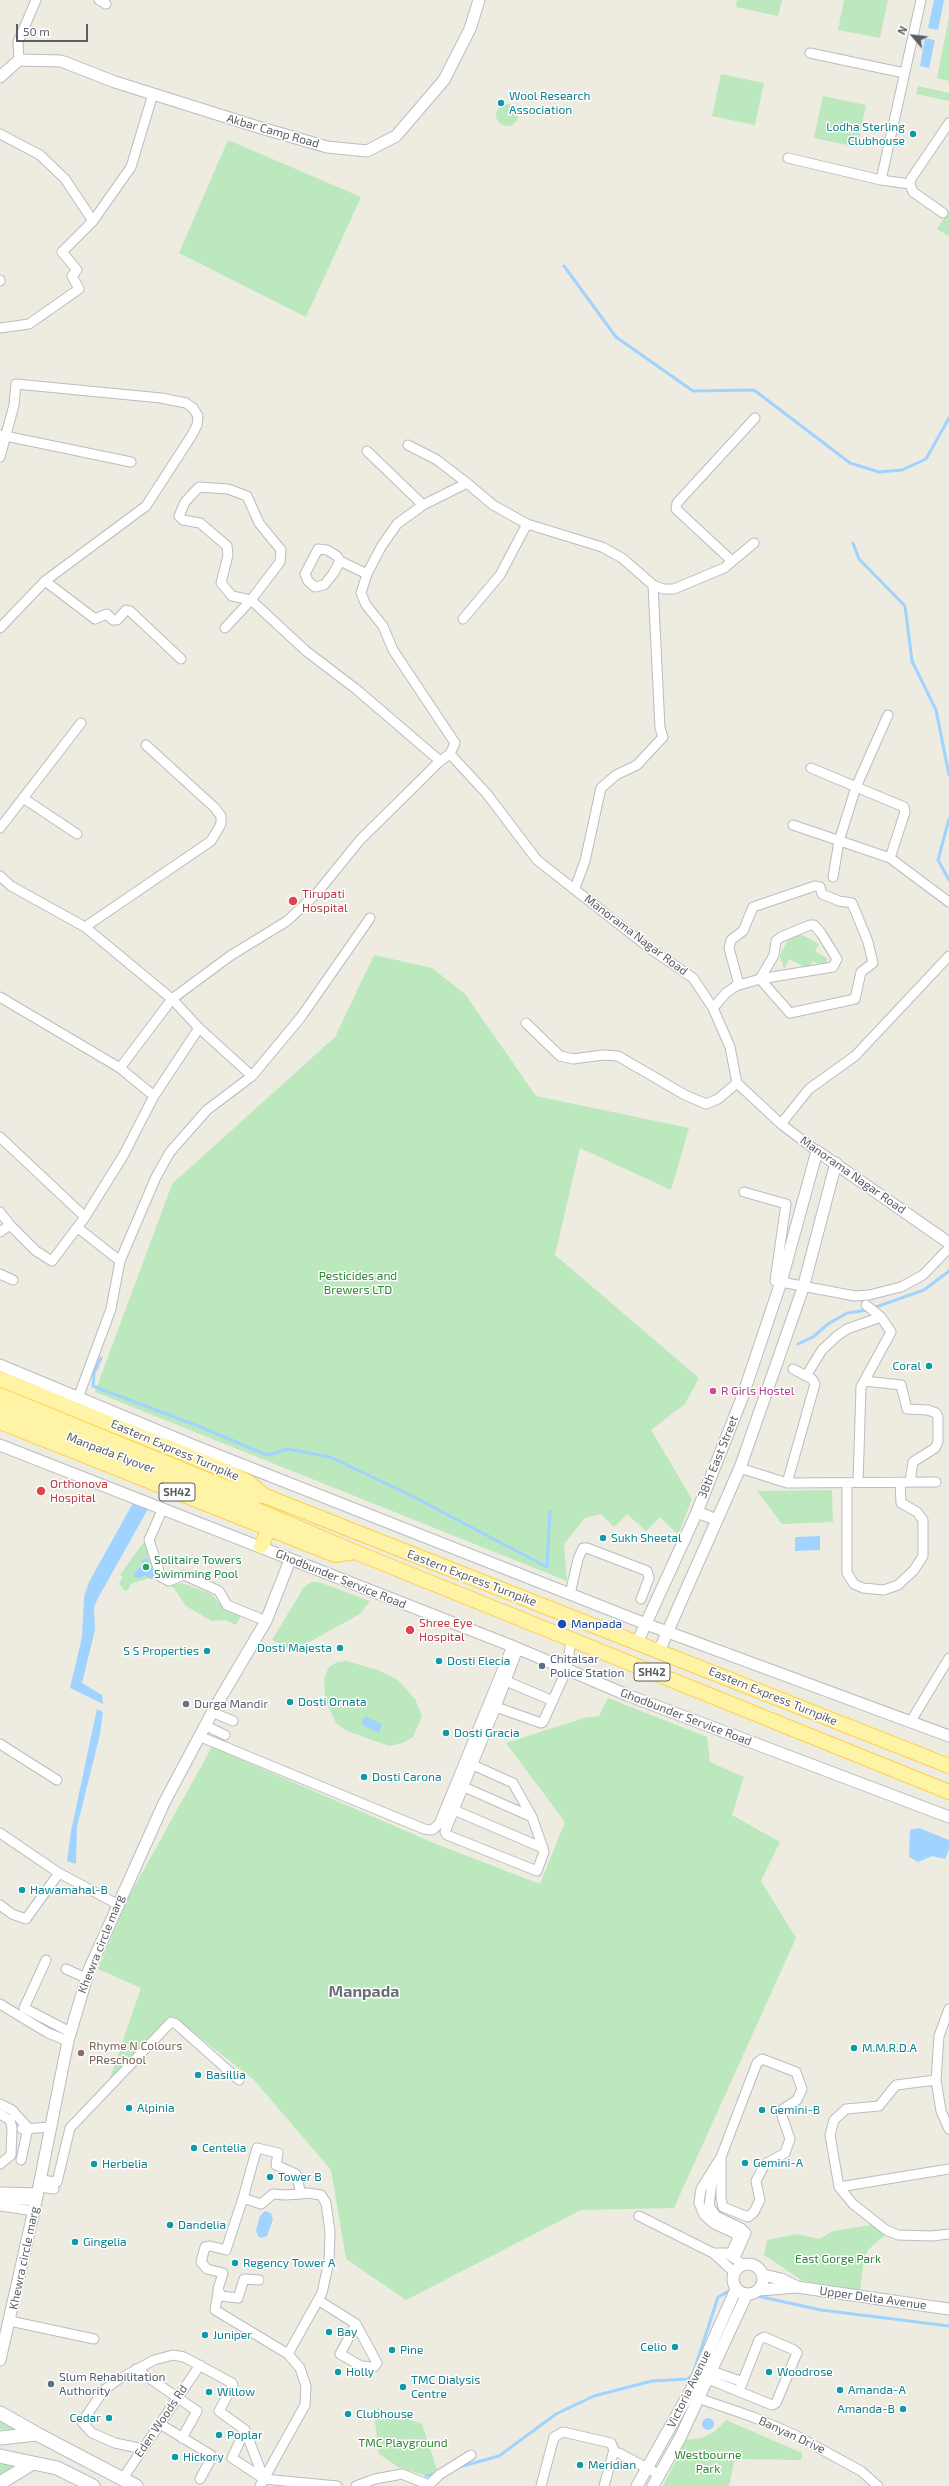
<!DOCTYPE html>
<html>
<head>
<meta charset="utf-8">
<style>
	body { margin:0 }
	#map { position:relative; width:949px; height:2486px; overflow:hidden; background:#eeece1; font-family:"Exo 2",sans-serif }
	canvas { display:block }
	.north { position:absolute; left:893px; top:16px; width:40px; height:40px; -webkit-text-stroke:3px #fff; paint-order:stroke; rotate:298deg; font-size:11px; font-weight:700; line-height:16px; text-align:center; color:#5a5e63 }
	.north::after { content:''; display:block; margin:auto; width:14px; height:18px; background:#5a5e63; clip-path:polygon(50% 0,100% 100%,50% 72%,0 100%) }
	.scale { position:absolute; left:16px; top:24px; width:72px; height:18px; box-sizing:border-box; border:2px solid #5a5e63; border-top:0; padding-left:5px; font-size:12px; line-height:14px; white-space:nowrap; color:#5a5e63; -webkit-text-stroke:3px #fff; paint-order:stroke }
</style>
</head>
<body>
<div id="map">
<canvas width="949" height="2486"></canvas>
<div class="north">N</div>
<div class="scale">50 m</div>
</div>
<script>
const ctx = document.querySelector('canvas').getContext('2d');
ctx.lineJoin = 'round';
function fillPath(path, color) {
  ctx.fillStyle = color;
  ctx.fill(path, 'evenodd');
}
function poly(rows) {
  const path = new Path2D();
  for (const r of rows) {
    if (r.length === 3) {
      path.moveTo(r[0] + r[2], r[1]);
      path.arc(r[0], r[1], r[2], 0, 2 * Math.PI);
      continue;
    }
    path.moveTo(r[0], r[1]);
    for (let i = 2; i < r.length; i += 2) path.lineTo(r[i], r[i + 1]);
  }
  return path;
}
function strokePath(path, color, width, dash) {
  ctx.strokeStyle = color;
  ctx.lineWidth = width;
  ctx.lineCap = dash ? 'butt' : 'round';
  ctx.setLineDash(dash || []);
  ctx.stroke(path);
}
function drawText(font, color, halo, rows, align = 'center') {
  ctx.font = font + ' "Exo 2",sans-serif';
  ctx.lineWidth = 3;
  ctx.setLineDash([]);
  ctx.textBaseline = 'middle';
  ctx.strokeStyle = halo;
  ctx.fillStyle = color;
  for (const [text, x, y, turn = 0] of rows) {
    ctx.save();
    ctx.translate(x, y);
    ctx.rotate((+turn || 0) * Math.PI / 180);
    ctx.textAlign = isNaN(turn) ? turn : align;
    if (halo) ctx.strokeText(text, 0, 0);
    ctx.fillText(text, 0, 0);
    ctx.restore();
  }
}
fillPath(poly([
	[737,0,782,0,778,16,736,7],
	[844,0,888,0,880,38,838,30],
	[949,17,949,81,937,78],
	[721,74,764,83,755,125,712,116],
	[918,86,949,93,949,101,916,94],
	[823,96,866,105,857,147,814,138],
	[507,115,11],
	[228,140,361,197,306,317,179,253],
	[948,212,949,213,949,236,937,229],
	[797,935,802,935,819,944,815,951,828,959,824,966,813,961,808,969,789,959,784,969,780,956,789,937],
	[374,955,432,968,465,994,536,1096,689,1128,671,1190,580,1148,555,1255,699,1378,685,1404,651,1430,692,1499,678,1535,660,1517,646,1531,627,1514,614,1527,601,1514,585,1518,564,1544,567,1581,95,1392,172,1184,335,1037],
	[832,1490,833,1522,782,1524,757,1491],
	[143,1543,148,1545,162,1581,173,1585,182,1583,211,1594,223,1607,241,1615,236,1625,225,1620,212,1621,203,1616,186,1606,174,1588,159,1581,149,1578,131,1584,127,1591,124,1590,119,1583,123,1577,120,1575],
	[311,1582,319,1582,370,1601,360,1614,293,1651,272,1640,304,1587],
	[346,1661,378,1670,398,1680,415,1699,422,1716,413,1737,403,1743,389,1746,347,1731,336,1723,325,1700,324,1678,329,1667,337,1662],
	[608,1698,707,1737,710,1762,744,1777,732,1815,780,1842,761,1881,796,1938,674,2208,581,2210,406,2300,346,2259,331,2170,254,2080,174,2017,109,2081,141,1988,98,1969,127,1900,212,1747,436,1844,540,1884,565,1822,506,1743,584,1718,599,1716],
	[871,2225,886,2234,869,2249,864,2258,860,2290,803,2281,764,2255,767,2240,797,2234,819,2239,833,2231],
	[378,2408,422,2424,437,2470,427,2476,398,2467,379,2454,375,2422],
	[0,2418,24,2431,0,2429],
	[726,2420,802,2453,802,2458,800,2460,739,2459,734,2462,729,2486,663,2486,686,2440,702,2438,715,2431],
	[0,2462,25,2466,0,2475]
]), '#bbe8bc');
fillPath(poly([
	[934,0,944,0,938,30,928,28],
	[925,38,935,40,929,68,920,66],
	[133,1503,148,1509,97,1600,94,1608,95,1630,82,1683,102,1695,103,1704,70,1688,82,1637,84,1597,89,1582],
	[820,1536,820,1550,795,1551,795,1537],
	[147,1558,155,1577,150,1579,145,1575,139,1578,134,1577,135,1572,142,1565,141,1560],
	[97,1709,103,1712,100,1734,77,1827,76,1864,67,1861,71,1831],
	[365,1716,382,1724,379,1733,361,1724],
	[919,1828,949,1840,949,1849,945,1859,932,1856,918,1862,909,1857,910,1830],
	[265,2211,271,2213,273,2219,267,2236,261,2238,258,2236,256,2230,260,2216],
	[708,2424,6]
]), '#a0d3ff');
strokePath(poly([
	[564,266,616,337,693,391,754,390,850,463,879,472,902,470,926,459,949,418],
	[853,543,859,559,905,606,912,661,936,710,949,775],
	[949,819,938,860,949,880],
	[873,1308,924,1290,949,1271],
	[798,1344,813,1337,828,1324,847,1313,868,1310],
	[101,1358,94,1373,93,1386,198,1426,267,1455,288,1449,330,1457,410,1495,547,1567,550,1511],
	[757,2296,821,2310,949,2326],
	[459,2467,499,2456,556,2414,594,2396,652,2381,688,2379,693,2374,718,2297,729,2291],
	[426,2476,436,2473]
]), '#a0d3ff', 3);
const minor = poly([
	[99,0,106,4],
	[810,53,904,73],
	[19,60,18,42,36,0],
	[0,134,40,155,65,179,93,221,131,167,153,94],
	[788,158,881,180,910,184],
	[881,180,921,0],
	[943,213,913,192,910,184,911,179,949,123],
	[0,280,0,281],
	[0,328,29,324,79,289,72,276,77,270,62,252,93,221],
	[0,435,131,462],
	[408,445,437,460,467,483],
	[367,451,423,505],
	[0,457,14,405,16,384,161,398,186,403,193,408,198,416,197,425,192,435,146,506,45,581,0,628],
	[340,561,333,574,324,585,315,587,308,581,305,574,318,549,327,550,337,556,340,561,367,574],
	[732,561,676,509,677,503,755,418],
	[45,581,95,619,107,614,113,620,117,620,126,610,130,611,181,659],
	[251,600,232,596,221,583,228,555,227,546,200,523,183,520,179,516,185,502,199,487,228,489,247,496,259,523,281,550,280,562,251,600,306,651,356,689,440,761],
	[463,619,500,575,527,524],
	[225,628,251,600],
	[450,754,487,794,537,860,648,947,693,978,713,1008,730,1047,737,1083,781,1124,817,1151],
	[811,768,904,807,905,812,890,858,949,902],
	[23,798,77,834],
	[793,825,890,858],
	[0,828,81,723],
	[0,876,11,886,85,927,172,999,199,1028,252,1076],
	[833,877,839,841,856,787,888,715],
	[575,888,585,861,601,788,616,775,637,765,663,737,660,728,653,585],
	[85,927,211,841,221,824,221,816,215,808,146,745],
	[739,985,729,948,731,940,743,931,753,907,815,886,820,887,822,894,839,901,852,903,868,942,873,963,861,972,855,999,790,1013,760,979],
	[0,997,120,1068,154,1096],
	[713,1008,726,993,736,986,760,979,774,955,776,941,781,937,810,925,814,925,821,933,837,959,833,967,760,979],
	[526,1023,560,1056,573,1059,603,1055,618,1056,685,1095,706,1104,718,1099,737,1083],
	[120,1068,172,999,230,956,287,921,317,893,360,840,440,761,450,754,455,743,393,650,383,626,366,605,361,593,367,574,381,547,397,524,423,505,467,483,493,505,527,524,602,547,622,558,653,585,663,589,674,589,724,568,754,543],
	[781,1124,809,1089,855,1056,949,956],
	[0,1137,85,1217],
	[744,1192,786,1204,775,1281],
	[0,1212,10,1225],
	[78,1228,120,1261],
	[0,1232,10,1225,36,1251,52,1261,85,1217,123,1156,154,1096,199,1028],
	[0,1274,13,1280],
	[781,1282,855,1296,869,1295,901,1287,923,1275,949,1248],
	[806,1376,822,1350,837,1336,847,1329,881,1317],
	[864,1381,901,1385,907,1409,928,1410,936,1413,938,1417,938,1442,935,1448,913,1462,910,1482],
	[78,1398,111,1309,120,1261,156,1177,170,1152,207,1110,252,1076,301,1017,370,918],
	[740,1468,787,1483,936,1482],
	[787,1483,815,1384,812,1379,793,1369],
	[847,1483,847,1573,854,1584,863,1588,884,1590,898,1585,914,1570,923,1556,923,1520,917,1512,901,1503,900,1482],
	[858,1483,861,1387,891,1332,881,1317,866,1305],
	[163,1508,149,1540,161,1577,169,1581,184,1575,219,1591,227,1605,266,1621],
	[570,1594,578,1559,583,1548,587,1548,647,1571,649,1578,641,1599],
	[506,1681,553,1701],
	[496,1707,541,1723,543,1722,567,1669,571,1640],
	[212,1712,233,1721],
	[911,1721,949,1658],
	[206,1726,225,1735],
	[201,1737,424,1829,432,1830,439,1824,512,1646],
	[0,1744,57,1780],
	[464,1787,532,1817,513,1783,473,1765],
	[454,1810,543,1848,544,1852,537,1871,447,1835,445,1832,454,1810,496,1707,518,1649],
	[532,1817,543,1848],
	[0,1833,59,1873,117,1904],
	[0,1905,12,1914,26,1919,59,1873],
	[46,1960,24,2008,70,2032],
	[66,1969,86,1978],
	[0,2004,48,2033,68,2041],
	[949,2009,939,2036,936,2080,941,2111,949,2129],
	[936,2080,896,2085,879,2106,846,2109,834,2120,830,2135,839,2187,949,2169],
	[0,2104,12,2110,28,2128,21,2160],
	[0,2114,10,2120,12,2128,11,2155,0,2164],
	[22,2129,51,2127],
	[721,2157,721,2198,723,2207,748,2217,754,2212,760,2200,756,2181,765,2164,785,2153,790,2139,782,2116,783,2109,797,2100,802,2089,796,2072,762,2059,757,2063,721,2157,701,2189,699,2203,704,2215,714,2224,736,2234,737,2240,730,2255],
	[713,2174,709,2206,716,2216,741,2228,746,2233,735,2258],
	[40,2180,57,2182,70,2128,171,2022,176,2024,239,2080],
	[39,2187,54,2189],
	[839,2187,853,2204,886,2230,898,2235,932,2236,949,2234],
	[0,2192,37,2193],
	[0,2198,36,2201],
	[243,2198,226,2250,210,2246,205,2247,201,2262,207,2269,223,2273,218,2289,221,2296,238,2298,244,2279,259,2280],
	[0,2206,34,2211],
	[639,2216,713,2253,735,2273],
	[713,2253,726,2253,744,2265],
	[218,2293,215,2310,288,2354,300,2368,306,2386,305,2405,260,2486],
	[318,2300,356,2324,340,2354,361,2366,374,2367,377,2363,356,2324],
	[10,2321,94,2339],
	[288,2354,322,2293,329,2261,330,2232,326,2203,321,2195,307,2193,301,2194,285,2195,273,2194,261,2204,243,2198,257,2148,278,2153,276,2165,296,2174,301,2194],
	[136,2369,197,2411,182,2438],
	[706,2369,743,2382],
	[701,2376,772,2405,776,2403,797,2353,794,2350,764,2337,759,2340,739,2391],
	[692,2396,753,2417,795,2435,861,2471,878,2486],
	[160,2424,211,2455,212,2457,200,2479],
	[245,2430,232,2458,264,2479,337,2486],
	[143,2449,115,2443,92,2433,82,2422,104,2390,116,2381,154,2360,173,2355,184,2357,232,2383,233,2385,219,2411,245,2430,264,2479],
	[619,2453,660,2475],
	[123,2478,200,2365],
	[356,2486,375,2479,402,2474,429,2485],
	[428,2486,439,2475,471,2455],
	[541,2486,554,2437,563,2432,611,2443,614,2450,604,2486]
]);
const tertiary = poly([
	[0,77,19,60,61,61,115,82,258,127,327,147,367,151,396,136,444,80,470,29,479,0],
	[0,1365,197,1447,646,1624,949,1736],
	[0,1445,512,1646,627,1695,949,1817],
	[697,1512,717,1520],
	[637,1643,697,1512,742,1398,781,1282,817,1151,949,1243],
	[659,1651,740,1468,803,1288,836,1163],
	[748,2279,15],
	[763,2275,781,2279,797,2287],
	[759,2290,797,2287,949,2309],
	[0,2360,36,2201,68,2041,89,1970,164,1803,214,1709,266,1621,290,1560],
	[637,2486,691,2390,736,2289],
	[653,2486,680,2438,747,2294]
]);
const secondary = poly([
	[0,2413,37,2434],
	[0,2438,37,2434,136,2486],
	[0,2456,57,2468,93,2486],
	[0,2483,31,2464]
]);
const primary = poly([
	[0,1379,219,1468,248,1482,265,1496,949,1766],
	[0,1395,242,1494,265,1496],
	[0,1409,236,1501,355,1552,949,1792],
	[0,1422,335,1555,354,1552],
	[261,1546,269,1529]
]);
strokePath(minor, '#b9bcc1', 11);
strokePath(tertiary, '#b9bcc1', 13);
strokePath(secondary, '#babdc4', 15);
strokePath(primary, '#fdd04b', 16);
strokePath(minor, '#fff', 9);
strokePath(tertiary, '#fff', 11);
strokePath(secondary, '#fff', 13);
strokePath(primary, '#fff3a5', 14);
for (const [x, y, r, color] of [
	[501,103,4,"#0f9aa8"],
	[913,134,4,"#0f9aa8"],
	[293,901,5,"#e0444e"],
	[929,1366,4,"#0f9aa8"],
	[713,1391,4,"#d1479c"],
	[41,1491,5,"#e0444e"],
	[603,1538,4,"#0f9aa8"],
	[146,1567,4,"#2e9e5b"],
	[562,1624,5,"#1a4fb4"],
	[410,1630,5,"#e0444e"],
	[340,1648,4,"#0f9aa8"],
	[207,1651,4,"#0f9aa8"],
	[439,1661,4,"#0f9aa8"],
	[542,1666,4,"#5c6f8a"],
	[290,1702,4,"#0f9aa8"],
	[186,1704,4,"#6b7280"],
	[446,1733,4,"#0f9aa8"],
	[364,1777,4,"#0f9aa8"],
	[22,1890,4,"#0f9aa8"],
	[854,2048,4,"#0f9aa8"],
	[81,2053,4,"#8d6e63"],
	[198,2075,4,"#0f9aa8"],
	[129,2108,4,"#0f9aa8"],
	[762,2110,4,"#0f9aa8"],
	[194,2148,4,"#0f9aa8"],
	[745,2163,4,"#0f9aa8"],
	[94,2164,4,"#0f9aa8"],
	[270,2177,4,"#0f9aa8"],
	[170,2225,4,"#0f9aa8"],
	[75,2242,4,"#0f9aa8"],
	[235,2263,4,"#0f9aa8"],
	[329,2332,4,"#0f9aa8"],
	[205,2335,4,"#0f9aa8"],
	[675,2347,4,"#0f9aa8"],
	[392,2350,4,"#0f9aa8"],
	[338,2372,4,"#0f9aa8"],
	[769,2372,4,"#0f9aa8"],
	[51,2384,4,"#5c6f8a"],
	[403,2387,4,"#0f9aa8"],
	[840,2390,4,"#0f9aa8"],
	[209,2392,4,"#0f9aa8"],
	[903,2409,4,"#0f9aa8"],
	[348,2414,4,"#0f9aa8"],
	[109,2418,4,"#0f9aa8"],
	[219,2435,4,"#0f9aa8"],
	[175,2457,4,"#0f9aa8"],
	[580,2465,4,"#0f9aa8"]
]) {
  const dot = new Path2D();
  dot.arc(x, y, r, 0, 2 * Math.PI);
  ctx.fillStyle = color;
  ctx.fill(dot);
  strokePath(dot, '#fff', 1.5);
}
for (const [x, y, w] of [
	[177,1492,36],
	[652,1672,36]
]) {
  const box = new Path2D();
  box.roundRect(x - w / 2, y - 9, w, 18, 3);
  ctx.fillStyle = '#fff';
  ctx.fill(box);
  strokePath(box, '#5a5e63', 1);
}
drawText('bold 11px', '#5a5e63', null, [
	["SH42",177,1492],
	["SH42",652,1672]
]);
drawText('12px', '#0d838f', '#fff', [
	["Wool Research",509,96],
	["Association",509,110],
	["Lodha Sterling",905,127,"right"],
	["Clubhouse",905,141,"right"],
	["Coral",921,1366,"right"],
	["Sukh Sheetal",611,1538],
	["Dosti Majesta",332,1648,"right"],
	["S S Properties",199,1651,"right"],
	["Dosti Elecia",447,1661],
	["Dosti Ornata",298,1702],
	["Dosti Gracia",454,1733],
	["Dosti Carona",372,1777],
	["Hawamahal-B",30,1890],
	["M.M.R.D.A",862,2048],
	["Basillia",206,2075],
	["Alpinia",137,2108],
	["Gemini-B",770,2110],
	["Centelia",202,2148],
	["Gemini-A",753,2163],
	["Herbelia",102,2164],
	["Tower B",278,2177],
	["Dandelia",178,2225],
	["Gingelia",83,2242],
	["Regency Tower A",243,2263],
	["Bay",337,2332],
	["Juniper",213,2335],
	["Celio",667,2347,"right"],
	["Pine",400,2350],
	["Holly",346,2372],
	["Woodrose",777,2372],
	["TMC Dialysis",411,2380],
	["Centre",411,2394],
	["Amanda-A",848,2390],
	["Willow",217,2392],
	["Amanda-B",895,2409,"right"],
	["Clubhouse",356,2414],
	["Cedar",101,2418,"right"],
	["Poplar",227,2435],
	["Hickory",183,2457],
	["Meridian",588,2465]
], 'left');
drawText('12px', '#5a5e63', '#fff', [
	["Akbar Camp Road",273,131,16],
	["Manorama Nagar Road",636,935,37],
	["Manorama Nagar Road",853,1175,35],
	["Eastern Express Turnpike",175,1450,23],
	["Manpada Flyover",111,1453,21],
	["38th East Street",718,1457,-68],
	["Eastern Express Turnpike",472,1578,21],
	["Ghodbunder Service Road",341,1579,22],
	["Eastern Express Turnpike",773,1696,22],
	["Ghodbunder Service Road",686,1717,21],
	["Khewra circle marg",101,1944,-68],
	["Khewra circle marg",24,2258,-78],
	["Upper Delta Avenue",873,2298,8],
	["Victoria Avenue",689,2389,-64],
	["Eden Woods Rd",161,2421,-56],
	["Banyan Drive",792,2435,25]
]);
drawText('12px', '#be3a42', '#fff', [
	["Tirupati",302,894],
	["Hospital",302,908],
	["Orthonova",50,1484],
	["Hospital",50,1498],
	["Shree Eye",419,1623],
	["Hospital",419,1637]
], 'left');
drawText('12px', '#2e8734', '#fff', [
	["Pesticides and",358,1276],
	["Brewers LTD",358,1290],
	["East Gorge Park",838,2259],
	["TMC Playground",403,2443],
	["Westbourne",708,2455],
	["Park",708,2469]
]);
drawText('12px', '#b23c85', '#fff', [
	["R Girls Hostel",721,1391]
], 'left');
drawText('12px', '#27864d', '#fff', [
	["Solitaire Towers",154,1560],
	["Swimming Pool",154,1574]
], 'left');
drawText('12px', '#164399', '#fff', [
	["Manpada",571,1624]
], 'left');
drawText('12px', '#4e5e75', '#fff', [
	["Chitalsar",550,1659],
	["Police Station",550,1673],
	["Slum Rehabilitation",59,2377],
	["Authority",59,2391]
], 'left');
drawText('12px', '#5b616d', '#fff', [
	["Durga Mandir",194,1704]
], 'left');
drawText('12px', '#785e54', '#fff', [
	["Rhyme N Colours",89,2046],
	["PReschool",89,2060]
], 'left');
drawText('bold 16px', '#6a7076', '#fff', [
	["Manpada",364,1992]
]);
</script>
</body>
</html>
